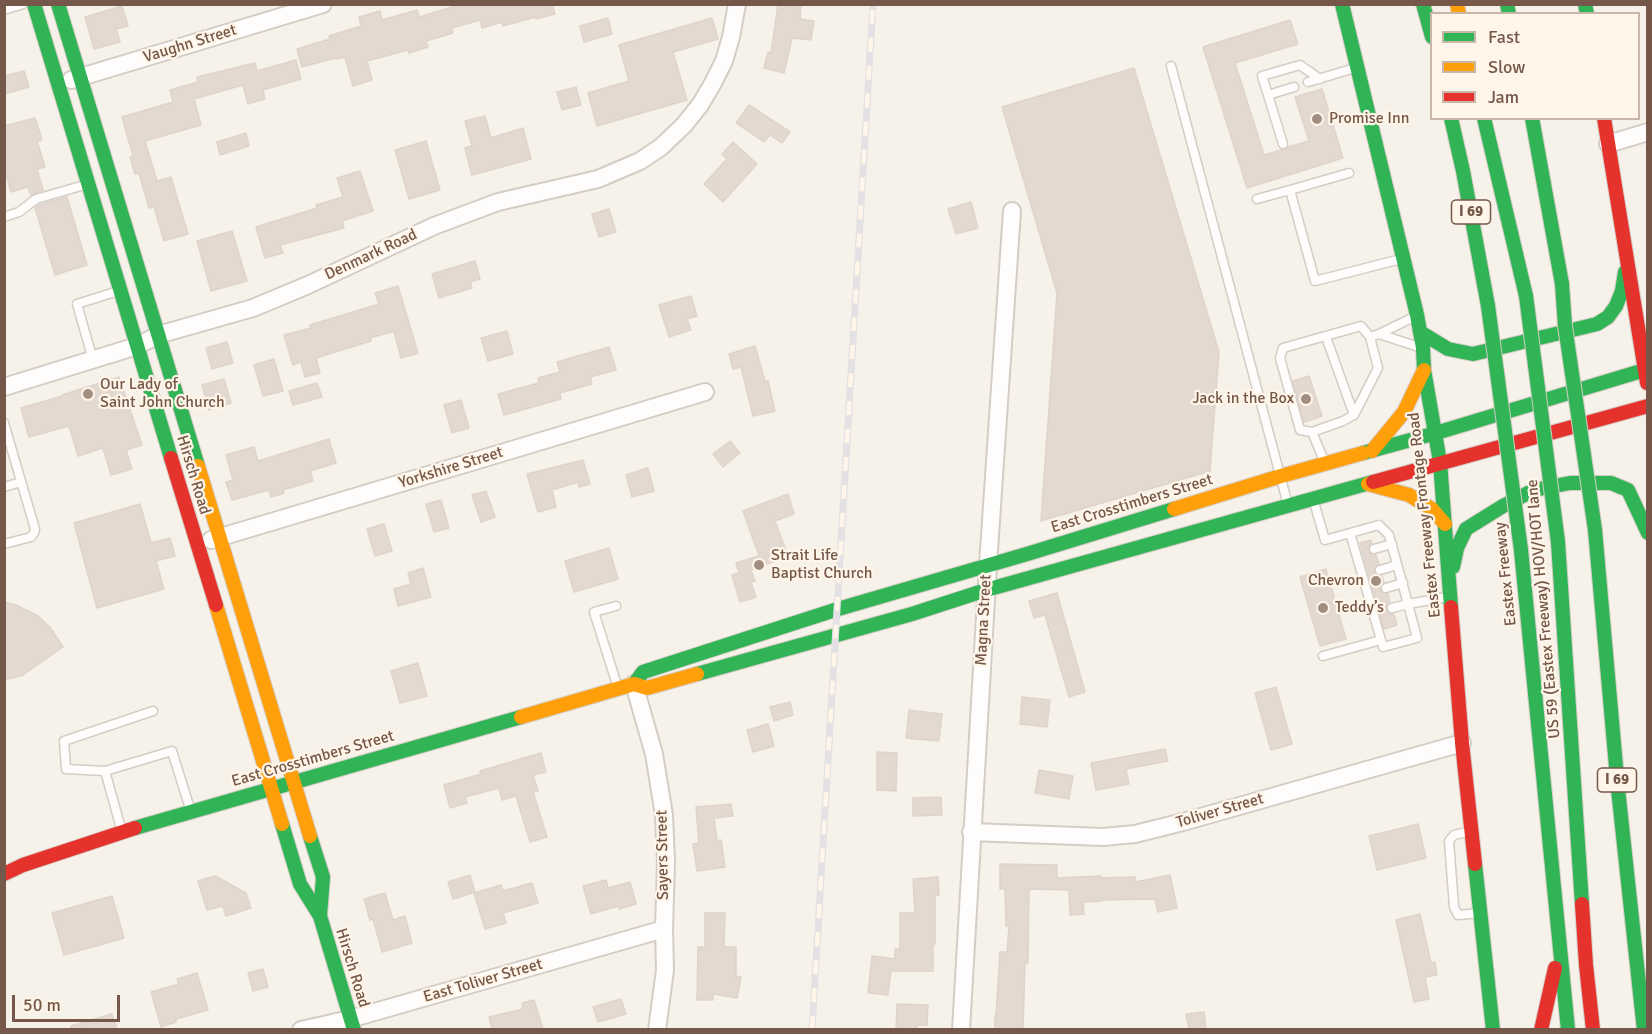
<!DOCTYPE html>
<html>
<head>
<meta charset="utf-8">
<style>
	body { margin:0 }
	#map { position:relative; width:1652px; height:1034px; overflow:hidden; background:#f6f1e9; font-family:Signika,sans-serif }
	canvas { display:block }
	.frame { position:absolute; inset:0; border:6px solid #755849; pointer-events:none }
	.legend { position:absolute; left:1430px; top:12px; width:210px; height:108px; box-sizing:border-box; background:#fff6e9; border:2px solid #c8b7a9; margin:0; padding:8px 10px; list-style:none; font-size:18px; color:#755849 }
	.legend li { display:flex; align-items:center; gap:12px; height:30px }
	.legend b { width:30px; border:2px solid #c8b7a9 }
	.scale { position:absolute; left:12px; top:995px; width:108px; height:27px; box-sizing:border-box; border:3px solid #755849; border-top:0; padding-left:8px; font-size:18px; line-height:21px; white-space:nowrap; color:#755849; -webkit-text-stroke:4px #fff6e9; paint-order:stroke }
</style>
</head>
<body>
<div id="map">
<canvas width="1652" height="1034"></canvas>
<div class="frame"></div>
<ul class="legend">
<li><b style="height:8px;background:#30b455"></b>Fast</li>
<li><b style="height:8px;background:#ff9f0a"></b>Slow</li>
<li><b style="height:8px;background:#e5322d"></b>Jam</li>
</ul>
<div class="scale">50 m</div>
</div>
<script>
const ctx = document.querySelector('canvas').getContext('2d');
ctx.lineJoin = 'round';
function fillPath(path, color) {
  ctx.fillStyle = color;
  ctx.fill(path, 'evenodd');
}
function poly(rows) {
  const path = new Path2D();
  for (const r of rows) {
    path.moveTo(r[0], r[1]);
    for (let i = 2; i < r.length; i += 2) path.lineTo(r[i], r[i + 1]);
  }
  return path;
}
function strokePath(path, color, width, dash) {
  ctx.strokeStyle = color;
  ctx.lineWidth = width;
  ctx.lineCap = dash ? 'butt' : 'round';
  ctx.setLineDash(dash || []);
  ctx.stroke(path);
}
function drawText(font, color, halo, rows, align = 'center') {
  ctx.font = font + ' Signika,sans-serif';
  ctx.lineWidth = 4.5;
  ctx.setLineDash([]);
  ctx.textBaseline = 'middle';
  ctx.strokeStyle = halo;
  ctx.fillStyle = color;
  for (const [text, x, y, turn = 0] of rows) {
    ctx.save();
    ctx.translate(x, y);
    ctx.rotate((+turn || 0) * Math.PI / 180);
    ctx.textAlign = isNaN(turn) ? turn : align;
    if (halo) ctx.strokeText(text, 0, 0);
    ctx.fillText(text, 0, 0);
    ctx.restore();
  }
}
const building = poly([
	[462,4,552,4,555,14,536,19,535,17,503,26,502,22,482,28,480,20,452,28,453,33,426,41,428,47,409,53,408,50,367,61,372,80,353,86,345,57,336,59,335,58,302,67,297,49,330,39,329,36,361,26,359,17,380,11,382,20,417,10,419,17,462,4],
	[778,4,801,4,800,19,814,21,811,40,792,38,784,73,764,68,768,52,771,53,778,4],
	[122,6,128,26,116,29,120,42,94,49,85,17,122,6],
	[608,18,612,34,584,42,580,26,608,18],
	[712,18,718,39,673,52,687,100,597,126,588,93,629,81,619,45,712,18],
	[1290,20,1298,44,1235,63,1264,155,1281,150,1284,150,1288,147,1309,141,1295,97,1322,89,1343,158,1247,188,1203,47,1290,20],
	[296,60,301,79,263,90,265,99,248,104,243,85,194,99,201,125,145,141,157,181,171,177,188,234,164,241,154,207,149,208,139,173,135,174,130,157,133,156,122,117,173,102,170,90,198,82,197,77,255,63,257,71,296,60],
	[1134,68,1219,352,1210,471,1041,521,1057,293,1002,107,1134,68],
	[24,71,29,87,4,94,4,76,24,71],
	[576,87,581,105,562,110,557,92,576,87],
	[749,105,790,132,782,143,770,135,764,142,736,123,749,105],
	[485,116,491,138,523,128,531,159,472,175,465,148,472,146,465,121,485,116],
	[35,118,42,140,37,141,45,167,37,169,43,190,31,195,28,187,11,192,4,166,4,126,35,118],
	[246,133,249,146,220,155,217,142,246,133],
	[426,141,440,190,409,199,395,150,426,141],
	[733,142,757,164,723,202,704,184,727,159,722,154,733,142],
	[360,171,373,211,342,221,344,228,280,245,283,253,265,258,256,227,317,208,316,205,343,197,337,178,360,171],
	[67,197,87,265,55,275,35,208,39,205,67,197],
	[971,202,978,228,956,234,948,209,971,202],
	[609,209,616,232,599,237,592,214,609,209],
	[232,231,247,281,211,291,197,241,232,231],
	[475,261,480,279,470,282,472,288,439,298,432,274,475,261],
	[398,286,418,353,401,358,394,331,370,338,371,341,316,358,320,373,305,377,301,362,293,365,284,335,311,328,310,325,379,304,375,293,398,286],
	[691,296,697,316,687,319,691,330,669,337,659,305,691,296],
	[507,331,513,354,488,361,481,338,507,331],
	[227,342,233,363,212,369,206,348,227,342],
	[755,346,765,381,768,381,775,411,753,416,741,367,733,369,729,354,755,346],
	[609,347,616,370,590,377,592,384,560,393,561,399,504,415,498,394,539,383,538,378,560,372,557,362,609,347],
	[274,359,283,391,263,396,254,365,274,359],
	[1309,376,1322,416,1304,422,1293,381,1309,376],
	[119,377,142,445,126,450,132,469,111,475,103,448,78,456,69,426,29,437,21,408,62,396,62,395,119,377],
	[224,379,231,403,209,410,202,385,224,379],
	[317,383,322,397,293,405,289,391,317,383],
	[461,400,469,428,452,433,444,405,461,400],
	[329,439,336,463,310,471,313,481,283,490,284,493,271,497,269,490,232,500,226,482,233,480,226,455,254,447,258,461,329,439],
	[730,441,740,453,723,467,713,454,730,441],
	[583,460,590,484,579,487,578,482,552,490,556,507,538,512,527,474,583,460],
	[648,468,654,491,632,497,626,475,648,468],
	[486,491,495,517,481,522,472,495,486,491],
	[788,494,794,514,775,521,788,556,751,570,755,581,751,582,756,597,740,602,732,575,739,573,736,563,759,556,743,511,788,494],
	[441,500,449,528,434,532,426,504,441,500],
	[140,504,151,543,170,538,175,556,156,561,164,589,97,608,74,523,140,504],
	[384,524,392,551,375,556,367,529,384,524],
	[1371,540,1372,543,1368,547,1368,551,1372,555,1376,555,1379,564,1374,568,1374,572,1378,576,1382,576,1384,582,1380,586,1380,590,1384,594,1388,594,1390,602,1386,606,1386,610,1390,614,1394,614,1397,625,1384,629,1360,543,1371,540],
	[609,548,618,579,574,592,565,561,609,548],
	[423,568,431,597,398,606,394,589,411,584,408,573,423,568],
	[1326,569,1346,639,1320,646,1300,577,1326,569],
	[1057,593,1085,692,1069,697,1045,615,1034,618,1029,601,1057,593],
	[4,602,16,605,38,616,50,627,63,647,23,675,13,678,4,679,4,602],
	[418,663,427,696,400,703,391,671,418,663],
	[1276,687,1292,744,1271,750,1255,693,1276,687],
	[1022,697,1050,700,1047,727,1020,724,1022,697],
	[790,702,793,715,774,721,770,707,790,702],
	[909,710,942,714,939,741,906,738,909,710],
	[768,724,774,746,753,752,747,730,768,724],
	[1165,749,1168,761,1126,769,1129,784,1096,790,1091,763,1165,749],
	[877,752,897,753,896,791,877,790,877,752],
	[541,753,546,772,533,775,538,791,533,792,547,837,530,842,516,796,502,800,499,788,465,797,467,803,450,808,444,785,481,774,480,771,541,753],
	[1039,770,1073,776,1069,799,1035,793,1039,770],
	[941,797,942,815,913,816,913,798,941,797],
	[731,804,733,816,714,818,717,841,721,840,725,867,697,871,693,844,699,843,696,807,731,804],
	[1418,824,1426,858,1377,870,1369,836,1418,824],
	[1000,864,1057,865,1057,878,1101,876,1101,878,1135,877,1135,882,1170,875,1177,908,1158,912,1155,899,1102,900,1102,901,1083,902,1084,914,1070,915,1069,890,1029,889,1028,963,1025,963,1023,1029,995,1029,995,1016,996,1015,1000,952,1007,952,1009,926,1006,926,1005,889,1000,889,1000,864],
	[470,875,475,892,453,899,448,882,470,875],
	[215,876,246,893,251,908,226,916,223,906,207,910,198,881,215,876],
	[938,877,939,895,935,895,935,944,933,944,933,971,891,971,888,995,868,993,872,956,895,959,895,949,900,949,900,913,915,913,913,879,938,877],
	[606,880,608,888,630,882,636,904,619,909,618,906,591,914,583,886,606,880],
	[532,883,538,903,503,913,506,923,485,929,474,893,501,885,503,891,532,883],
	[385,893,393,920,405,916,412,943,382,952,373,919,370,920,364,899,385,893],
	[112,896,124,938,64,955,52,913,112,896],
	[705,913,725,913,724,947,736,947,736,976,741,977,737,998,713,994,713,1000,697,1000,698,947,705,947,705,913],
	[1420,914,1431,963,1435,962,1437,975,1425,977,1429,999,1414,1002,1396,920,1420,914],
	[263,969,268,987,253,991,248,973,263,969],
	[197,973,208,1010,176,1019,176,1022,161,1027,151,992,179,984,177,979,197,973],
	[621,999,626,1014,598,1022,593,1007,621,999],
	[534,1000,543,1029,492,1029,489,1017,523,1009,522,1003,534,1000],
	[897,1004,928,1005,927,1025,917,1025,917,1029,896,1029,897,1004],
	[1204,1012,1206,1029,1189,1029,1186,1014,1204,1012],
	[112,1014,117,1029,71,1029,71,1026,112,1014]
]);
fillPath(building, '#e3d9d0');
strokePath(building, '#dfd4cb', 1.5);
const lane = poly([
	[4,10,23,4],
	[1171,66,1288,505],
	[1308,82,1355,68],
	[1268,95,1262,76,1300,65,1320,79],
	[1283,144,1268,95,1294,87],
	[1349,173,1290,190,1315,281,1401,259],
	[1257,199,1290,190],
	[4,217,19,212,36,199,88,184],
	[1379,334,1422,348],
	[1326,337,1354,415],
	[93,360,77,304,118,291],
	[4,423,35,529,34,533,31,537,4,544],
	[1312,432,1300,430,1280,358,1283,348,1361,326,1370,337],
	[1325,463,1312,432,1343,421,1354,415,1378,368,1370,337,1379,334,1416,316],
	[4,487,21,482],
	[1314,502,1325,540,1379,525,1389,535,1408,604,1448,597],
	[1350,533,1383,647,1417,638,1408,604,1392,608],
	[1374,549,1392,544],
	[1380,570,1397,565],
	[1386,588,1403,583],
	[616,606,594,612,618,688],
	[1323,656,1381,640],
	[153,711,64,741,66,769,105,771,172,751,191,812],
	[105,771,122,832],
	[1471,831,1454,835,1449,841,1454,907,1458,915,1480,913]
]);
const street = poly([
	[71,80,323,4],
	[1608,144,1648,132],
	[4,387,137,346,158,335,253,308,308,285,434,226,498,202,598,179,640,161,661,147,684,125,700,105,713,83,724,61,731,37,737,4],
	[211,540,705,392],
	[634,684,654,754,664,815,666,862,664,929,665,970,657,1030],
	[971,832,1103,837,1135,834,1183,822,1462,743],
	[301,1030,350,1019,664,929],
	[961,1030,988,565,1012,211]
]);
const fast = poly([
	[34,4,171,458],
	[58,4,198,466],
	[1342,4,1417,315,1423,348,1424,370,1440,462,1451,607],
	[1423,4,1432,37],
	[1507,4,1509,14],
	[1585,4,1587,14],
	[1451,118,1463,171,1488,306],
	[1484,118,1526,296],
	[1532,118,1562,284],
	[1420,332,1448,349,1473,354,1597,324,1608,317,1616,306,1622,291,1625,272],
	[1363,453,1436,433,1648,369],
	[1595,530,1618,789,1644,1030],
	[1558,542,1582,904],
	[1521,550,1568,1030],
	[1453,567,1457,548,1466,529,1503,506,1534,490,1570,483,1611,483,1628,490,1648,533],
	[697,674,912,614,986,590,1373,482],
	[634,684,643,672,838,609,1027,554,1174,509],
	[282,824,300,884,320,916,354,1030],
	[135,828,521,717],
	[310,836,323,877,320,916],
	[1475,864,1493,1030]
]);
const slow = poly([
	[1457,4,1459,14],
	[1372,451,1404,412,1424,370],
	[198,466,310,836],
	[1368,484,1409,495,1432,509,1445,524],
	[1174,509,1281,476,1363,453],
	[216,605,282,824],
	[521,717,634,684,647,688,697,674]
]);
const jam = poly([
	[1604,118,1647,383],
	[171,458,216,605],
	[1373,482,1648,406],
	[1451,607,1462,743,1475,864],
	[4,874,23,865,135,828],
	[1582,904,1586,965,1593,1030],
	[1541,1030,1555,968]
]);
strokePath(lane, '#d4cdc6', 11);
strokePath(street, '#d4cdc6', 20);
strokePath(fast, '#d5cdc6', 16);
strokePath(slow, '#d5cdc6', 16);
strokePath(jam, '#d5cdc6', 16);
strokePath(lane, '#fefdfc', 8);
strokePath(street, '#fefdfc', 16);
strokePath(fast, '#30b455', 14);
strokePath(slow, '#ff9f0a', 14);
strokePath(jam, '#e5322d', 14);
const rail = poly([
	[812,1030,873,4]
]);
strokePath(rail, '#e4e1e4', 7);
strokePath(rail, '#fff6e9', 4.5, [14]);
const fastBridge = poly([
	[1562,284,1565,326,1595,530],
	[1526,296,1558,542],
	[1488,306,1521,550]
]);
strokePath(fastBridge, '#d5ccc5', 16, []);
strokePath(fastBridge, '#30b455', 14);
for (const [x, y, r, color] of [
	[1317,119,6,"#a28e81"],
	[88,394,6,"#a28e81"],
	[1306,399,6,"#a28e81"],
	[759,565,6,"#a28e81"],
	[1376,581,6,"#a28e81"],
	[1323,608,6,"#a28e81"]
]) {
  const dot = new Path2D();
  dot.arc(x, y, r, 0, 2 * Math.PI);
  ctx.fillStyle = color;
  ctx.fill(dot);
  strokePath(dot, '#fff6e9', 2);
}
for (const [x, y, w] of [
	[1471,212,39],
	[1617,780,39]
]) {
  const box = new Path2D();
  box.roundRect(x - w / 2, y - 12, w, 24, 4.5);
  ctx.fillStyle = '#fff6e9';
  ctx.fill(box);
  strokePath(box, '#755849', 1.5);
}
drawText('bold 15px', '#755849', null, [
	["I 69",1471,212],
	["I 69",1617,780]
]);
drawText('16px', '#755849', '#fff6e9', [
	["Vaughn Street",190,44,-17],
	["Denmark Road",371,255,-25],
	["Yorkshire Street",451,468,-17],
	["Hirsch Road",193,475,73],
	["East Crosstimbers Street",1132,504,-17],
	["Eastex Freeway Frontage Road",1425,515,-96],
	["Eastex Freeway",1506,574,-96],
	["US 59 (Eastex Freeway) HOV/HOT lane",1544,609,-95],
	["Magna Street",984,620,-87],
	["East Crosstimbers Street",313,759,-16],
	["Toliver Street",1220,811,-16],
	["Sayers Street",663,855,-91],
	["Hirsch Road",352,968,73],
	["East Toliver Street",483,981,-16]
]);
drawText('16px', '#755849', '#fff6e9', [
	["Promise Inn",1329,119],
	["Our Lady of",100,385],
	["Saint John Church",100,403],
	["Jack in the Box",1294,399,"right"],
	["Strait Life",771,556],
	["Baptist Church",771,574],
	["Chevron",1364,581,"right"],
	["Teddy’s",1335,608]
], 'left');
</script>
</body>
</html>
